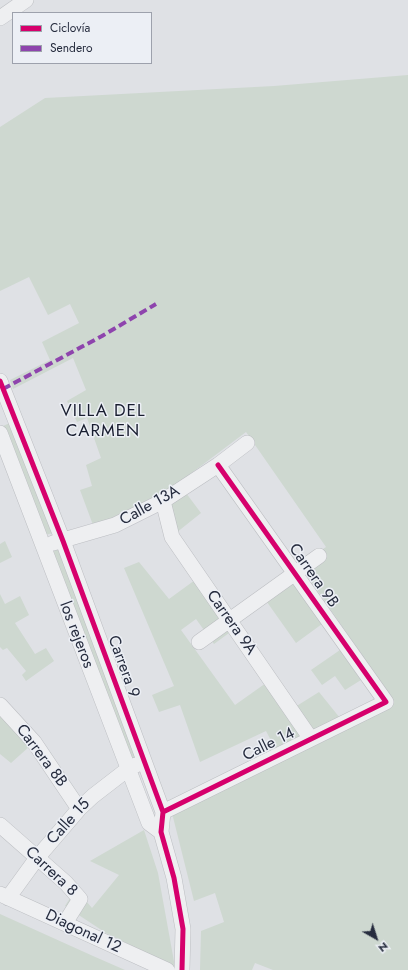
<!DOCTYPE html>
<html>
<head>
<meta charset="utf-8">
<style>
	body { margin:0 }
	#map { position:relative; width:408px; height:970px; overflow:hidden; background:#dfe1e5; font-family:Jost,sans-serif }
	canvas { display:block }
	.legend { position:absolute; left:12px; top:12px; width:140px; height:52px; box-sizing:border-box; background:#eceff5; border:1px solid #9da1ac; margin:0; padding:5px 7px; list-style:none; font-size:12px; color:#262c3e }
	.legend li { display:flex; align-items:center; gap:8px; height:20px }
	.legend b { width:20px; border:1px solid #9da1ac }
	.north { position:absolute; left:356px; top:918px; width:40px; height:40px; -webkit-text-stroke:3px #eceff5; paint-order:stroke; rotate:141deg; font-size:11px; font-weight:700; line-height:16px; text-align:center; color:#262c3e }
	.north::after { content:''; display:block; margin:auto; width:14px; height:18px; background:#262c3e; clip-path:polygon(50% 0,100% 100%,50% 72%,0 100%) }
</style>
</head>
<body>
<div id="map">
<canvas width="408" height="970"></canvas>
<ul class="legend">
<li><b style="height:5px;background:#d6006c"></b>Ciclovía</li>
<li><b style="height:5px;background:#8e44ad"></b>Sendero</li>
</ul>
<div class="north">N</div>
</div>
<script>
const ctx = document.querySelector('canvas').getContext('2d');
ctx.lineJoin = 'round';
function fillPath(path, color) {
  ctx.fillStyle = color;
  ctx.fill(path, 'evenodd');
}
function poly(rows) {
  const path = new Path2D();
  for (const r of rows) {
    path.moveTo(r[0], r[1]);
    for (let i = 2; i < r.length; i += 2) path.lineTo(r[i], r[i + 1]);
  }
  return path;
}
function strokePath(path, color, width, dash) {
  ctx.strokeStyle = color;
  ctx.lineWidth = width;
  ctx.lineCap = dash ? 'butt' : 'round';
  ctx.setLineDash(dash || []);
  ctx.stroke(path);
}
function drawText(font, color, halo, rows, align = 'center') {
  ctx.font = font + ' Jost,sans-serif';
  ctx.lineWidth = 3;
  ctx.setLineDash([]);
  ctx.textBaseline = 'middle';
  ctx.strokeStyle = halo;
  ctx.fillStyle = color;
  for (const [text, x, y, turn = 0] of rows) {
    ctx.save();
    ctx.translate(x, y);
    ctx.rotate((+turn || 0) * Math.PI / 180);
    ctx.textAlign = isNaN(turn) ? turn : align;
    if (halo) ctx.strokeText(text, 0, 0);
    ctx.fillText(text, 0, 0);
    ctx.restore();
  }
}
fillPath(poly([
	[408,75,408,970,273,970,255,963,252,970,200,970,201,931,224,922,215,893,194,901,172,813,394,702,300,565,326,547,246,432,181,481,121,516,93,525,80,490,92,486,86,465,101,458,87,418,77,422,67,401,86,390,73,358,13,389,10,380,50,360,42,342,79,323,70,304,48,315,29,277,0,291,0,127,45,98,274,86],
	[10,423,53,533,45,535,3,426],
	[186,493,201,513,176,533,169,506],
	[5,541,12,557,0,563,0,544],
	[59,548,139,759,131,762,50,551],
	[139,562,169,599,195,580,229,633,214,644,196,619,181,630,235,705,266,683,303,736,277,752,266,731,200,762,180,705,159,712,152,695,174,686,124,568],
	[287,575,322,624,296,643,262,595],
	[0,594,5,604,20,596,29,615,15,623,35,654,46,648,54,661,26,681,22,675,26,671,7,648,3,650,0,647],
	[340,650,361,680,345,690,335,676,322,685,311,670],
	[319,692,340,718,314,731,295,707],
	[0,714,30,746,11,763,0,754],
	[144,830,158,873,175,967,106,933,65,906,72,895,70,882,92,908,119,875,90,861],
	[0,914,93,956,125,970,0,970]
]), '#ced8d0');
const minor = poly([
	[0,18,26,0],
	[0,381,63,541,163,812,161,832,174,878,183,929,182,970],
	[0,433,149,823,161,832],
	[163,501,172,537,311,739],
	[53,543,115,525,163,501,218,465,247,443],
	[199,642,319,556],
	[0,705,34,742,79,809],
	[163,812,386,702,218,465],
	[0,825,66,883,80,899,65,923],
	[0,894,167,970],
	[8,898,37,858,79,809,93,796,128,769,136,765]
]);
strokePath(minor, '#bcbec2', 16);
strokePath(minor, '#eeeff1', 15);
strokePath(poly([
	[3,389,102,336,156,304]
]), '#8e44ad', 4, [8, 4]);
strokePath(poly([
	[0,381,63,541,163,812,161,832,174,878,183,929,182,970],
	[163,812,386,702,218,465]
]), '#d6006c', 5);
drawText('16px', '#262c3e', '#eceff5', [
	["Calle 13A",150,506,-29],
	["Carrera 9B",313,576,55],
	["Carrera 9A",231,623,55],
	["los rejeros",76,635,69],
	["Carrera 9",123,667,70],
	["Calle 14",269,745,-26],
	["Carrera 8B",41,756,53],
	["Calle 15",69,822,-48],
	["Carrera 8",51,872,43],
	["Diagonal 12",83,932,25]
]);
ctx.letterSpacing = '1px';
drawText('17px', '#181d2f', '#eceff5', [
	["VILLA DEL",103,412],
	["CARMEN",103,432]
]);
ctx.letterSpacing = '0px';
</script>
</body>
</html>
